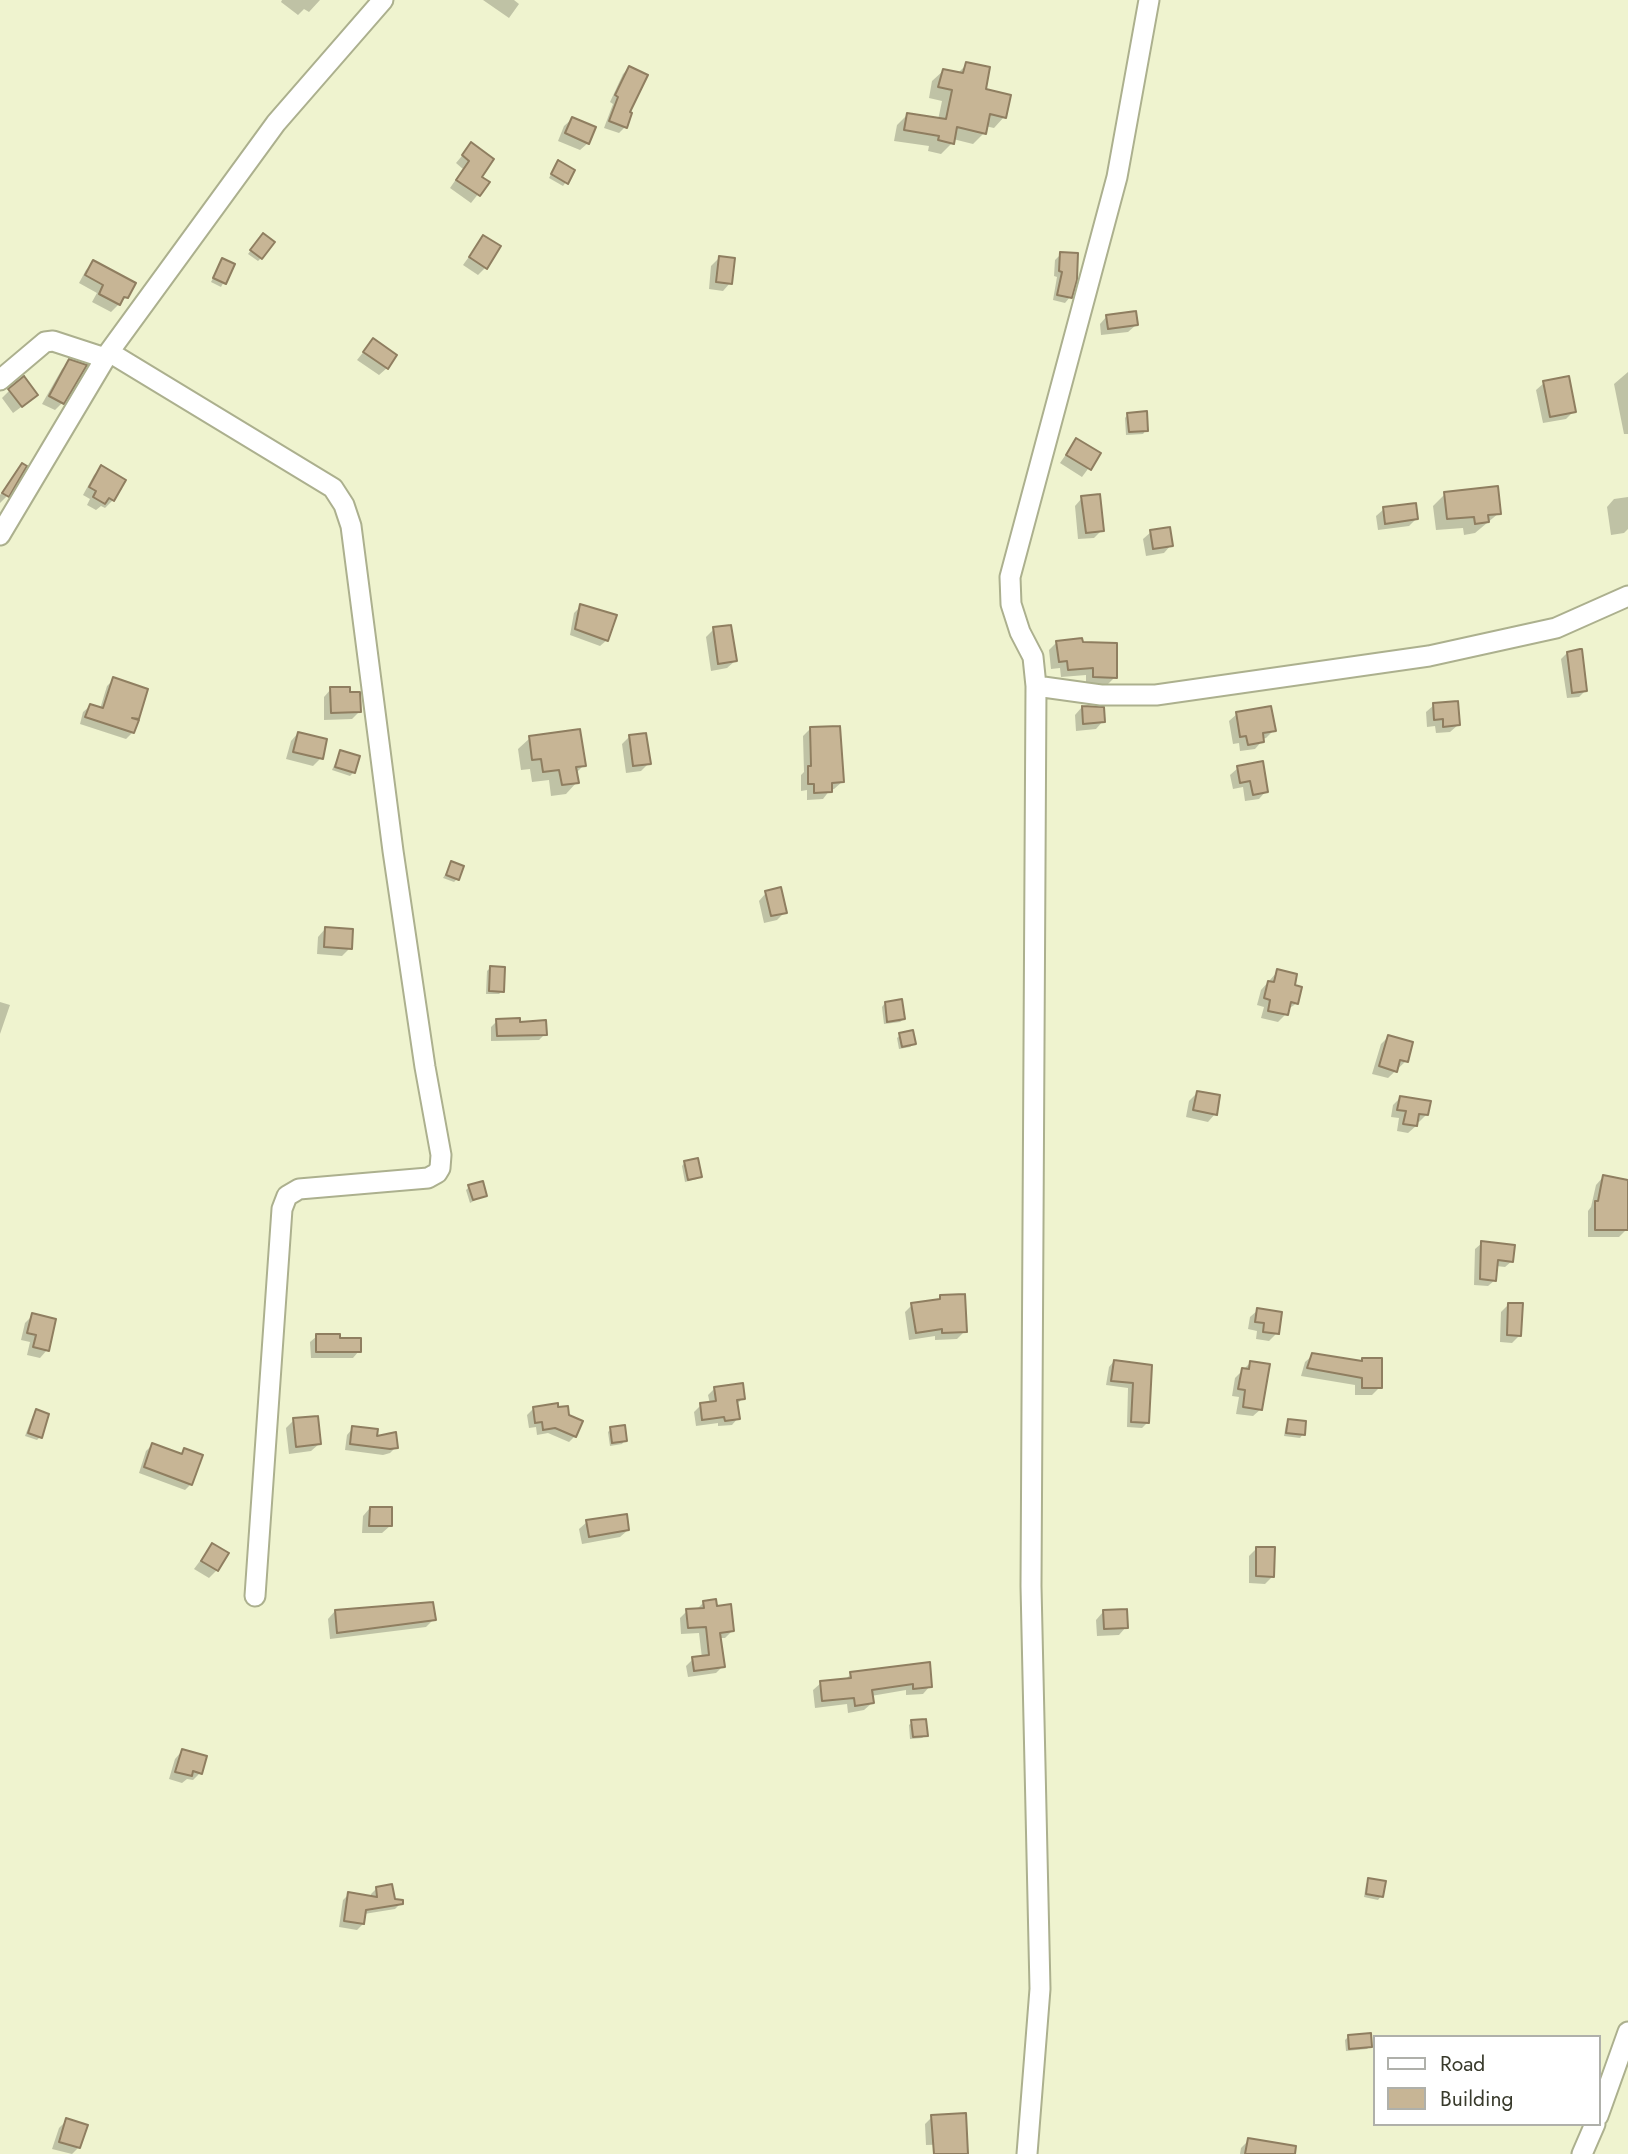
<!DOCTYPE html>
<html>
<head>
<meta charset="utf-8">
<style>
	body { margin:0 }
	#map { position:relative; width:1628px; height:2154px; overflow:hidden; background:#eff3cf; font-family:Jost,sans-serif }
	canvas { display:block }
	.legend { position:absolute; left:1373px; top:2035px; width:228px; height:91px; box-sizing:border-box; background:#fff; border:2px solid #afb0aa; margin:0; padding:9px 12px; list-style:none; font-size:21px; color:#383a2b }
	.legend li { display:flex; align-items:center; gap:14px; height:35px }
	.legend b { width:35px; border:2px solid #afb0aa }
</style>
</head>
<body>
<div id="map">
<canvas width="1628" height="2154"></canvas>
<ul class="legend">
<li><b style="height:9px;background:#fff"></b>Road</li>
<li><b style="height:19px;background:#c7b595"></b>Building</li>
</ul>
</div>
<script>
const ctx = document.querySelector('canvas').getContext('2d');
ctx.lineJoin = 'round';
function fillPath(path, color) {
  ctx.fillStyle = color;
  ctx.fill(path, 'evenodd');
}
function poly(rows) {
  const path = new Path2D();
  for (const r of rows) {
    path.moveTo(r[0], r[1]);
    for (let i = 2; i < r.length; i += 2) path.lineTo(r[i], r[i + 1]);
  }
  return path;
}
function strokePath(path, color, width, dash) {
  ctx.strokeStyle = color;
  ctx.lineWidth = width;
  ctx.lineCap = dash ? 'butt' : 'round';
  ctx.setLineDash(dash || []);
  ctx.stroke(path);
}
fillPath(poly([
	[282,0,320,0,309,12,304,9,298,15,281,2],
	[483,0,514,0,519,4,509,18],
	[967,64,1004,117,994,128,985,126,984,133,973,144,953,139,952,143,941,154,928,151,929,146,894,141,897,125,907,115,938,120,942,101,929,98,932,81,943,71,957,74],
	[629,68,628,113,625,127,619,133,604,128,613,104,610,102,623,74],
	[572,119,588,143,580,150,558,141,564,126],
	[471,145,479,177,487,183,471,203,450,188,463,169,456,163],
	[555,166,566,182,563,186,549,178],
	[483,237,486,267,478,275,463,265],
	[260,238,261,258,258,261,248,254],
	[1061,254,1070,297,1065,303,1053,300,1057,277,1054,276,1055,260],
	[719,258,730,283,723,291,709,289,711,266],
	[222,260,233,265,221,287,211,282],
	[94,262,126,297,111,312,92,302,97,293,79,283,86,270],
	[1107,316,1136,325,1128,332,1101,335,1100,324],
	[373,340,387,368,379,375,357,360],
	[70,361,62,403,55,410,42,404,62,369],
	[1628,372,1628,434,1624,434,1614,384],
	[1544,383,1574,411,1566,419,1543,423,1536,390],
	[10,390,28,402,13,413,2,398],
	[1128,414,1146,430,1143,434,1126,435,1125,418],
	[1076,440,1099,454,1082,477,1060,463],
	[22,465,7,496,0,503,0,495],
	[101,468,113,500,105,508,101,506,96,510,87,505,90,499,83,495,94,475],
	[1445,494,1499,513,1475,533,1464,535,1463,528,1436,530,1433,506],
	[1628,497,1628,529,1624,533,1611,535,1607,507,1614,499],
	[1082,498,1102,530,1094,538,1078,539,1075,506],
	[1384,509,1416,519,1409,526,1378,530,1376,516],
	[1151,532,1171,545,1164,553,1146,556,1143,539],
	[581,606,607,640,600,646,570,635,574,613],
	[714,629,735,661,727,668,711,671,706,637],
	[1057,642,1115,677,1107,685,1086,684,1086,675,1061,677,1060,668,1051,669,1049,650],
	[1567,653,1585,691,1579,697,1567,698,1561,659],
	[114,679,137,718,134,721,133,732,126,739,80,724,83,712,90,706,100,709,107,686],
	[331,689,359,712,352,719,324,720,324,697],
	[1434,705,1458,725,1450,732,1436,733,1435,726,1427,727,1426,712],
	[1082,707,1103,721,1096,729,1076,731,1075,715],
	[1237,714,1274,730,1266,738,1262,739,1262,741,1255,749,1240,751,1239,743,1233,744,1229,721],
	[810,729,842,782,834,789,830,790,823,799,807,800,807,790,801,791,801,775,804,772,803,736],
	[298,733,321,758,313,766,286,759,291,741],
	[629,737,649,763,641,771,626,773,622,744],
	[530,738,584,765,576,773,577,782,566,794,551,796,549,780,532,782,530,769,521,770,518,749],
	[340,752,354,772,350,776,332,770],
	[1238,768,1266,791,1259,799,1245,801,1243,787,1233,789,1230,775],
	[452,863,457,879,454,882,443,878],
	[766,893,785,912,777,920,764,923,759,901],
	[325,929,350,948,342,956,317,954,318,937],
	[490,968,502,991,499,994,486,994,487,971],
	[1278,971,1292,987,1297,1003,1287,1010,1286,1014,1278,1022,1261,1018,1264,1007,1257,1005,1261,990],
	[0,1002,10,1005,0,1034],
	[885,1003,904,1019,900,1022,884,1024,882,1007],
	[497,1021,519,1024,545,1034,539,1040,491,1041,491,1027],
	[900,1035,914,1044,910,1047,899,1049,897,1038],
	[1388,1037,1406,1061,1388,1078,1372,1074,1381,1044],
	[1197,1093,1215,1114,1208,1122,1186,1117,1189,1101],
	[1400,1098,1427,1114,1419,1122,1416,1121,1416,1126,1408,1133,1397,1131,1399,1118,1391,1117,1393,1105],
	[685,1162,700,1176,697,1179,685,1182,682,1166],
	[1603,1177,1628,1182,1627,1229,1619,1237,1588,1237,1588,1211,1591,1207,1596,1185],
	[469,1187,485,1195,470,1203,466,1190],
	[1482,1243,1512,1261,1505,1267,1496,1266,1495,1280,1488,1286,1474,1285,1475,1249],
	[941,1297,965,1331,957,1339,935,1340,935,1336,909,1340,905,1312,912,1305,937,1301],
	[1509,1304,1520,1335,1512,1343,1500,1342,1501,1312],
	[1258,1310,1277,1333,1269,1341,1256,1339,1257,1331,1248,1329,1250,1317],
	[33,1315,47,1350,40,1358,27,1355,30,1342,21,1340,25,1323],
	[317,1336,338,1339,359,1351,353,1358,311,1358,310,1342],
	[1313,1355,1360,1363,1380,1387,1372,1395,1355,1395,1355,1385,1301,1376,1305,1362],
	[1114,1361,1150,1366,1148,1422,1142,1428,1127,1427,1128,1388,1106,1385,1109,1367],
	[1251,1362,1261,1409,1253,1416,1236,1414,1239,1397,1232,1396,1235,1378],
	[715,1388,743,1398,736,1405,738,1418,732,1425,718,1426,718,1423,696,1426,694,1412,701,1405,710,1404,708,1395],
	[533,1409,557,1409,567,1416,575,1436,569,1442,548,1433,537,1435,536,1427,529,1428,527,1415],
	[36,1411,40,1437,37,1440,25,1436,33,1415],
	[294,1420,319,1444,311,1451,289,1454,286,1428],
	[1289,1421,1303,1434,1300,1438,1284,1436,1286,1424],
	[353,1428,375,1438,396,1447,390,1453,383,1455,345,1450,347,1435],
	[611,1429,625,1440,622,1444,610,1446,608,1432],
	[152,1445,179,1455,184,1450,191,1484,185,1490,139,1473,146,1451],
	[370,1508,390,1526,382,1533,362,1533,363,1516],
	[587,1522,628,1530,620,1537,582,1544,579,1529],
	[212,1545,217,1570,209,1578,194,1569],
	[1257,1548,1273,1576,1265,1584,1249,1583,1249,1556],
	[704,1602,732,1631,725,1638,719,1638,723,1666,716,1673,688,1677,686,1666,693,1659,702,1658,699,1633,681,1634,680,1618,687,1611,697,1609],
	[335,1611,434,1619,426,1627,330,1639,328,1619],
	[1103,1612,1126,1627,1119,1635,1097,1636,1096,1620],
	[851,1674,930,1686,923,1694,906,1695,906,1690,871,1696,872,1703,864,1710,848,1713,847,1704,815,1708,813,1690,821,1683,845,1680],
	[912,1722,926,1735,922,1738,910,1739,909,1725],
	[182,1751,200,1773,193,1780,187,1779,182,1783,169,1779,175,1759],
	[1369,1880,1381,1896,1378,1900,1364,1897,1366,1884],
	[377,1888,393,1901,401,1903,395,1909,364,1914,363,1924,357,1930,339,1927,343,1900,349,1894,371,1897,371,1894],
	[1349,2036,1370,2046,1367,2049,1346,2051,1345,2040],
	[932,2117,958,2144,926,2145,925,2124],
	[67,2120,79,2147,72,2154,52,2149,59,2128],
	[1249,2140,1265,2154,1240,2154,1241,2148]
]), '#0003');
const building = poly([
	[966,62,990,67,986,89,1011,95,1006,118,990,114,986,134,957,127,954,144,938,140,939,136,904,130,907,113,946,119,952,90,938,87,943,69,963,73,966,62],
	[629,66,648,75,630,112,632,113,627,128,609,121,618,97,615,95,629,66],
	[572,117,596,127,589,144,565,133,572,117],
	[471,142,494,159,482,177,490,182,480,196,456,180,469,161,462,155,471,142],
	[558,160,575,170,568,184,551,174,558,160],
	[263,233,275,242,262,259,250,250,263,233],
	[483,235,501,246,487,269,469,257,483,235],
	[1060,252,1078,253,1077,280,1072,298,1057,295,1062,272,1059,271,1060,252],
	[719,256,735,258,732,284,716,282,719,256],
	[222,258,235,264,226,284,213,278,222,258],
	[93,260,136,283,128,298,124,297,120,305,99,294,103,285,85,275,93,260],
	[1136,311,1138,325,1108,329,1106,315,1136,311],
	[373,338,397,355,388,369,363,352,373,338],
	[69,359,87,365,64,404,49,396,69,359],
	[24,376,38,395,22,407,8,389,24,376],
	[1569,376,1576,412,1550,417,1543,381,1569,376],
	[1147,411,1148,431,1129,432,1127,413,1147,411],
	[1076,438,1101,453,1091,470,1066,455,1076,438],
	[22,463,27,466,9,497,2,493,22,463],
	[101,465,126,480,114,501,109,498,105,504,93,497,96,491,89,487,101,465],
	[1498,486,1501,514,1488,515,1489,522,1475,524,1474,517,1447,519,1444,492,1498,486],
	[1100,494,1104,531,1086,533,1081,496,1100,494],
	[1416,503,1418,519,1385,524,1383,507,1416,503],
	[1170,527,1173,546,1153,549,1150,530,1170,527],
	[580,604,617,615,608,641,575,629,580,604],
	[731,625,737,661,718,664,713,627,731,625],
	[1082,638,1083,642,1117,643,1117,678,1093,677,1093,668,1068,670,1067,661,1059,662,1056,641,1082,638],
	[1580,649,1582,649,1587,691,1572,693,1567,652,1580,649],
	[113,677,148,689,139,719,132,718,139,720,134,733,85,717,90,704,103,708,113,677],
	[330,687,350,687,350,692,360,692,361,712,331,713,330,687],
	[1458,701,1460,725,1443,727,1443,719,1434,720,1433,703,1458,701],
	[1082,706,1104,707,1105,722,1083,724,1082,706],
	[1271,706,1276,731,1263,733,1264,742,1248,745,1246,736,1240,737,1236,712,1271,706],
	[840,726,844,782,832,783,832,792,814,793,814,784,808,784,808,766,811,766,810,727,840,726],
	[580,729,586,766,576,767,579,783,562,785,559,770,543,772,541,759,532,760,529,736,580,729],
	[298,732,327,739,323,759,293,752,298,732],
	[646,733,651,764,633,766,629,735,646,733],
	[340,750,360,756,355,773,335,767,340,750],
	[1263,761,1268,792,1253,795,1250,781,1240,783,1237,766,1263,761],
	[451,861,464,866,459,880,446,875,451,861],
	[781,887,787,913,771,916,765,891,781,887],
	[325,927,353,929,352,949,324,947,325,927],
	[490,966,505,967,504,992,489,991,490,966],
	[1277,969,1297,974,1295,985,1302,987,1298,1004,1291,1002,1288,1015,1268,1011,1270,1000,1264,998,1268,981,1274,982,1277,969],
	[902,999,905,1019,887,1022,885,1002,902,999],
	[520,1018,520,1022,546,1020,547,1035,497,1036,496,1019,520,1018],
	[913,1030,916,1044,902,1047,899,1033,913,1030],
	[1388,1035,1413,1042,1408,1062,1400,1060,1397,1072,1379,1066,1388,1035],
	[1197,1091,1220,1095,1217,1115,1193,1110,1197,1091],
	[1400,1096,1431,1101,1428,1115,1419,1114,1417,1126,1403,1124,1406,1111,1397,1110,1400,1096],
	[698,1158,702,1177,688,1180,684,1161,698,1158],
	[1603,1175,1628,1180,1628,1230,1595,1230,1595,1201,1598,1201,1603,1175],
	[483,1181,487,1196,473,1200,468,1185,483,1181],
	[1481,1241,1515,1245,1513,1262,1498,1260,1496,1281,1480,1279,1481,1241],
	[965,1294,967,1332,942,1333,942,1329,916,1333,911,1303,940,1299,940,1295,965,1294],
	[1508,1303,1523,1303,1521,1336,1507,1335,1508,1303],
	[1257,1308,1282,1312,1279,1334,1263,1332,1264,1323,1255,1322,1257,1308],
	[32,1313,56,1319,49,1351,33,1347,36,1335,27,1333,32,1313],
	[316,1334,340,1334,340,1338,361,1338,361,1352,316,1352,316,1334],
	[1312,1353,1362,1361,1362,1358,1382,1358,1382,1388,1362,1388,1362,1378,1307,1368,1312,1353],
	[1114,1360,1152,1365,1149,1423,1131,1422,1133,1383,1111,1381,1114,1360],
	[1250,1361,1270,1364,1262,1410,1243,1407,1245,1390,1238,1389,1242,1368,1249,1369,1250,1361],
	[743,1383,745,1399,737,1400,740,1419,725,1421,724,1417,702,1420,700,1403,716,1401,714,1387,743,1383],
	[558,1403,558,1407,568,1406,569,1415,583,1421,576,1437,555,1428,543,1430,542,1422,535,1423,533,1407,558,1403],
	[36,1409,49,1414,42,1438,28,1433,36,1409],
	[318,1416,321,1444,296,1447,293,1418,318,1416],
	[1288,1419,1306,1421,1305,1435,1286,1433,1288,1419],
	[625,1425,627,1441,612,1443,610,1427,625,1425],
	[352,1426,378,1429,377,1436,396,1432,398,1448,390,1449,350,1444,352,1426],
	[152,1443,182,1454,184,1448,203,1455,192,1485,144,1467,152,1443],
	[370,1507,392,1507,392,1526,369,1526,370,1507],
	[627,1514,629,1530,589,1537,586,1520,627,1514],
	[212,1543,229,1553,218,1571,201,1561,212,1543],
	[1256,1547,1275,1547,1274,1577,1256,1576,1256,1547],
	[716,1599,717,1606,731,1604,734,1631,720,1633,725,1667,694,1671,692,1657,709,1655,706,1627,688,1628,686,1609,704,1608,703,1601,716,1599],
	[433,1602,436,1620,337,1633,335,1610,433,1602],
	[1127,1609,1128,1628,1104,1629,1103,1610,1127,1609],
	[930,1662,932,1687,913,1689,913,1684,872,1690,874,1703,855,1706,854,1698,822,1701,820,1681,851,1678,850,1672,930,1662],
	[926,1719,928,1736,913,1737,911,1720,926,1719],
	[182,1749,207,1756,202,1774,193,1771,192,1776,175,1772,182,1749],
	[1368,1878,1386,1881,1383,1897,1366,1894,1368,1878],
	[392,1884,395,1899,403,1900,403,1904,366,1910,364,1924,344,1921,348,1892,377,1897,376,1887,392,1884],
	[1371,2033,1372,2047,1349,2049,1348,2035,1371,2033],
	[966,2113,968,2154,934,2154,931,2115,966,2113],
	[66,2118,88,2125,80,2148,59,2142,66,2118],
	[1248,2138,1296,2146,1295,2154,1245,2154,1248,2138]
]);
fillPath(building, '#c7b595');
strokePath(building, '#8f7e60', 2);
const minor = poly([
	[109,352,333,488,344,505,351,526,393,851,425,1067,441,1155,440,1168,437,1173,428,1178,299,1189,287,1196,282,1209,255,1596],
	[0,380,45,342,53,341,105,358],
	[0,535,109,352,276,123,383,0],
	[1036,686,1101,695,1156,695,1429,656,1556,628,1628,596],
	[1598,2116,1628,2032],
	[1027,2154,1040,1989,1031,1586,1036,686,1033,657,1020,632,1011,604,1010,577,1117,177,1149,0],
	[1582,2154,1595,2124]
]);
strokePath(minor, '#acb08e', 23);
strokePath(minor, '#fff', 19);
</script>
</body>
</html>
